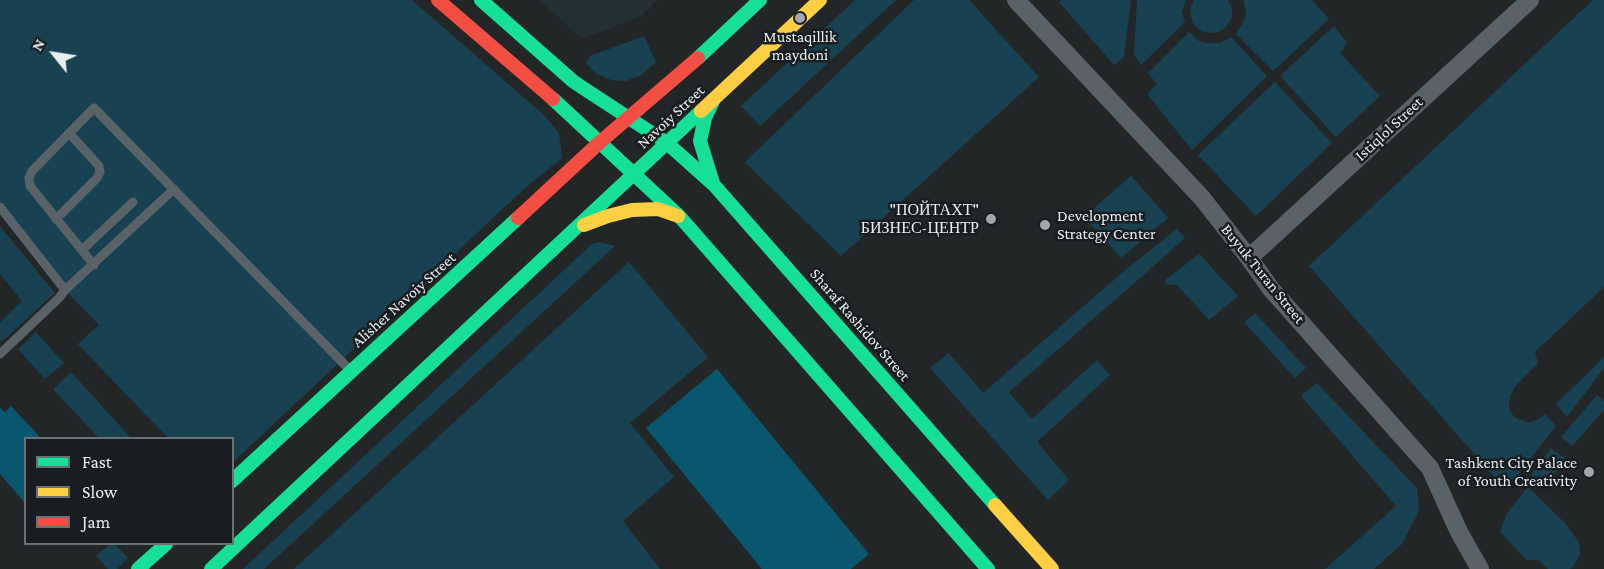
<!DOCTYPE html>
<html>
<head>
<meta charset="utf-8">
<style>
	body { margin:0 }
	#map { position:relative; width:1604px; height:569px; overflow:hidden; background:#232627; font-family:"Crimson Pro",serif }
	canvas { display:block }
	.legend { position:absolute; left:24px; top:437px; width:210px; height:108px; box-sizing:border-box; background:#171d20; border:2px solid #6b7173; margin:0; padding:8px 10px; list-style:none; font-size:18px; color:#eaeef0 }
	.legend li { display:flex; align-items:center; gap:12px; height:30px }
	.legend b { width:30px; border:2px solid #6b7173 }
	.north { position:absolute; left:24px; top:24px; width:60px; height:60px; -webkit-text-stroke:4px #171d20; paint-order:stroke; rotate:300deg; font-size:16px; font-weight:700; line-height:24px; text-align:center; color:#eaeef0 }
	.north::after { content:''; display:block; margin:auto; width:21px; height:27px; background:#eaeef0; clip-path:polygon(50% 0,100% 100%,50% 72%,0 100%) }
</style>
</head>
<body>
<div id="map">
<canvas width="1604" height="569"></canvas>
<ul class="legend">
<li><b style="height:8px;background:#16e098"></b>Fast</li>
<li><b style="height:8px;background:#ffcf43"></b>Slow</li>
<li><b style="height:8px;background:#f24e42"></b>Jam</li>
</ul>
<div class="north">N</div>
</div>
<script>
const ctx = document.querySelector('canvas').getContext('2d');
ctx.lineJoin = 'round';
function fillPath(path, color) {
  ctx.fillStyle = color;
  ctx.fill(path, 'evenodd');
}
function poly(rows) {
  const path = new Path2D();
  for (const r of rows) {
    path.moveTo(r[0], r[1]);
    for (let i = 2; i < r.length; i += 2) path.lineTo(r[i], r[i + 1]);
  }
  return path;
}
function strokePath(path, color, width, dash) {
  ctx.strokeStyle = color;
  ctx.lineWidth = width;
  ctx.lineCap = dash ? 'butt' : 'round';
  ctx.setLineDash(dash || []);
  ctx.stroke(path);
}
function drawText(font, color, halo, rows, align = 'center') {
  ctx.font = font + ' "Crimson Pro",serif';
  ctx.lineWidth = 5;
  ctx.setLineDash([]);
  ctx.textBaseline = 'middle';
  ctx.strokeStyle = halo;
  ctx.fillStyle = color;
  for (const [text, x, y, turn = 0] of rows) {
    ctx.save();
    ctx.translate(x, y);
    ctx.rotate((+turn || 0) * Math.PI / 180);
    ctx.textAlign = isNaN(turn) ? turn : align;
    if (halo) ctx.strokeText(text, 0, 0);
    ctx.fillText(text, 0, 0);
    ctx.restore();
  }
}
fillPath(poly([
	[540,0,657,0,641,16,582,39]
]), '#243034');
fillPath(poly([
	[0,0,412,0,545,116,559,133,562,158,524,189,233,462,232,438,168,438,78,344,99,325,65,290,0,203],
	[855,0,896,0,760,126,741,106],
	[914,0,969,0,1039,77,841,256,745,162],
	[1061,0,1131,0,1124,57,1114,65,1059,2],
	[1137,0,1186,0,1182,13,1185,22,1141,65,1134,55],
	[1194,0,1228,0,1232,9,1232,17,1229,23,1224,29,1218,32,1210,33,1204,32,1197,28,1193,23,1191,16,1190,9],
	[1243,0,1312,0,1329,19,1273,71,1236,34,1245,19,1246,9],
	[1593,0,1604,0,1604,287,1535,352,1538,363,1517,384,1510,396,1509,408,1514,417,1527,422,1531,422,1537,420,1545,414,1556,426,1506,490,1309,266],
	[1334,26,1347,43,1340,53,1380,96,1336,137,1280,76],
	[1189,32,1199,41,1206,43,1220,43,1231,37,1267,76,1192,150,1147,94,1157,84,1148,73],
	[644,36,656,62,641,75,626,81,611,80,597,74,586,63,590,56],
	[1275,82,1332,143,1256,216,1198,155],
	[1131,176,1168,218,1121,258,1084,217],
	[0,226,55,293,5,339,0,341,0,322,22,301,0,274],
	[1177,229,1185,238,1139,279,1009,392,1032,419,1097,360,1110,375,1037,442,1069,480,1048,500,930,368,949,353,983,393,1129,267],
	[600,242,615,246,264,569,243,569,592,244],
	[1199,254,1238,296,1209,320,1177,285,1166,284,1164,281],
	[629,262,708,357,630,423,674,477,623,521,660,569,294,569],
	[1255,313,1306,368,1295,378,1244,322],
	[36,332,64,363,45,379,18,349],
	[1604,357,1604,368,1567,417,1556,404],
	[71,372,131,438,99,438,53,389],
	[1317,383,1417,488,1419,511,1402,544,1374,569,1325,569,1396,506,1301,396],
	[1597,395,1604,401,1604,410,1572,446,1561,437],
	[1551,448,1566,459,1545,486,1531,475],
	[1528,487,1564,522,1579,542,1580,554,1573,567,1570,569,1548,569,1538,560,1527,560,1500,532,1507,513],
	[110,544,115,544,128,558,117,569,108,569,96,556]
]), '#184251');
fillPath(poly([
	[717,369,869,554,851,569,762,569,646,428],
	[11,406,41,438,26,438,25,503,0,474,0,408,5,412]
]), '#08576f');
strokePath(poly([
	[0,207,65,290],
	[56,219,97,178,100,172,99,166,69,133],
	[82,250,133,202],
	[94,265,30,186,29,178,32,171,94,108,349,369],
	[0,354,59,298,65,290,174,189]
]), '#596266', 9);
strokePath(poly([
	[1016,0,1202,198,1249,258,1271,289,1430,468,1459,532,1480,569],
	[1249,258,1530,0]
]), '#596266', 18);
strokePath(poly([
	[481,0,574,82,667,143,714,185,995,505],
	[698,58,760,0],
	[553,99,680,217,988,569],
	[713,101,705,118,700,141,713,183],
	[232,481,518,218],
	[138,569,166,544],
	[211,569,701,111]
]), '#16e098', 14);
strokePath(poly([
	[701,111,820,0],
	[584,225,608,216,632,210,658,209,678,216],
	[995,505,1052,569]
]), '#ffcf43', 14);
strokePath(poly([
	[438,0,553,99],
	[518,218,599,143,698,58]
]), '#f24e42', 14);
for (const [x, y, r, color] of [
	[800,18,6,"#a4a8aa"],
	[991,219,6,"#a4a8aa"],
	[1045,225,6,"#a4a8aa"],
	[1589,472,6,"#a4a8aa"]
]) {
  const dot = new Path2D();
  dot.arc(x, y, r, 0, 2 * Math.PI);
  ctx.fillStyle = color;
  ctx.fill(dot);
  strokePath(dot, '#171d20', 2);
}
drawText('16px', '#eaeef0', '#171d20', [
	["Mustaqillik",800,37,"center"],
	["maydoni",800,55,"center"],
	["\"ПОЙТАХТ\"",979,210],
	["БИЗНЕС-ЦЕНТР",979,228],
	["Development",1057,216,"left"],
	["Strategy Center",1057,234,"left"],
	["Tashkent City Palace",1577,463],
	["of Youth Creativity",1577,481]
], 'right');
drawText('16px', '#eaeef0', '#171d20', [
	["Navoiy Street",671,117,-43],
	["Istiqlol Street",1389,129,-43],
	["Buyuk Turan Street",1263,274,51],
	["Alisher Navoiy Street",404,300,-42],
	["Sharaf Rashidov Street",860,325,49]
]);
</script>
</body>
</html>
